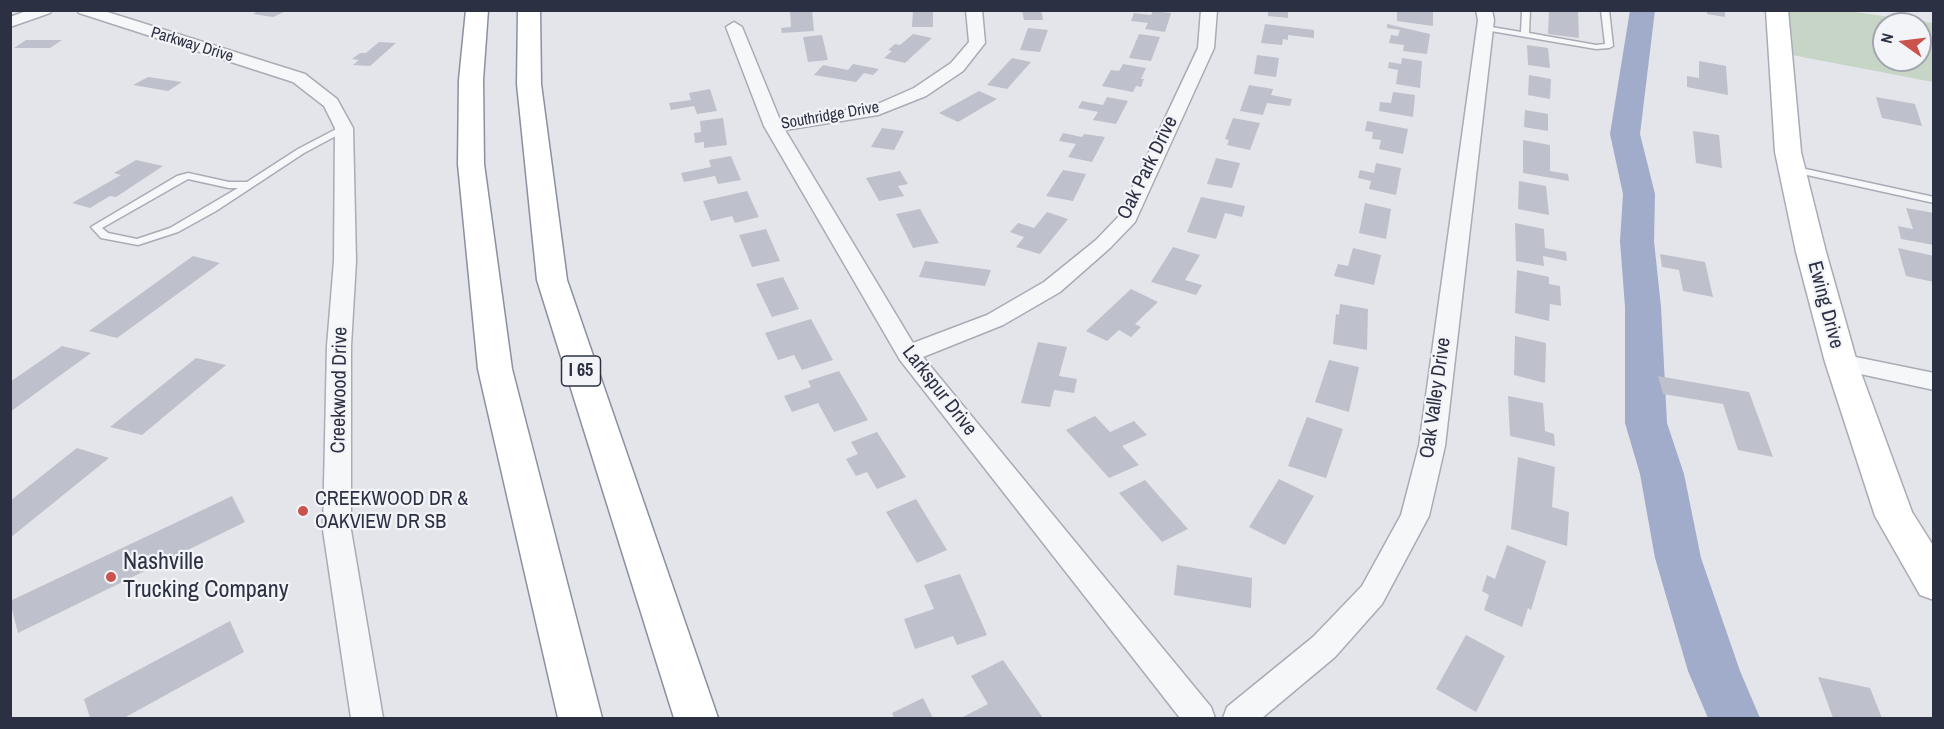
<!DOCTYPE html>
<html>
<head>
<meta charset="utf-8">
<style>
	body { margin:0 }
	#map { position:relative; width:1944px; height:729px; overflow:hidden; background:#e4e5eb; font-family:"Archivo Narrow",sans-serif }
	canvas { display:block }
	.frame { position:absolute; inset:0; border:12px solid #2c3043; pointer-events:none }
	.north { position:absolute; left:1872px; top:12px; width:60px; height:60px; box-sizing:border-box; background:#f3f4f8; border:2px solid #a3a6b0; border-radius:50%; rotate:284deg; font-size:16px; font-weight:700; line-height:24px; text-align:center; color:#2c3043 }
	.north::after { content:''; display:block; margin:auto; width:21px; height:27px; background:#ca534e; clip-path:polygon(50% 0,100% 100%,50% 72%,0 100%) }
</style>
</head>
<body>
<div id="map">
<canvas width="1944" height="729"></canvas>
<div class="frame"></div>
<div class="north">N</div>
</div>
<script>
const ctx = document.querySelector('canvas').getContext('2d');
ctx.lineJoin = 'round';
function fillPath(path, color) {
  ctx.fillStyle = color;
  ctx.fill(path, 'evenodd');
}
function poly(rows) {
  const path = new Path2D();
  for (const r of rows) {
    path.moveTo(r[0], r[1]);
    for (let i = 2; i < r.length; i += 2) path.lineTo(r[i], r[i + 1]);
  }
  return path;
}
function strokePath(path, color, width, dash) {
  ctx.strokeStyle = color;
  ctx.lineWidth = width;
  ctx.lineCap = dash ? 'butt' : 'round';
  ctx.setLineDash(dash || []);
  ctx.stroke(path);
}
function drawText(font, color, halo, rows, align = 'center') {
  ctx.font = font + ' "Archivo Narrow",sans-serif';
  ctx.lineWidth = 4.5;
  ctx.setLineDash([]);
  ctx.textBaseline = 'middle';
  ctx.strokeStyle = halo;
  ctx.fillStyle = color;
  for (const [text, x, y, turn = 0] of rows) {
    ctx.save();
    ctx.translate(x, y);
    ctx.rotate((+turn || 0) * Math.PI / 180);
    ctx.textAlign = isNaN(turn) ? turn : align;
    if (halo) ctx.strokeText(text, 0, 0);
    ctx.fillText(text, 0, 0);
    ctx.restore();
  }
}
fillPath(poly([
	[1788,11,1848,11,1933,23,1933,82,1792,55],
	[1884,24,1920,24,1920,60,1884,60]
]), '#c6d5c5');
fillPath(poly([
	[1630,10,1655,10,1640,134,1655,194,1654,241,1661,307,1667,423,1684,474,1701,558,1740,671,1760,718,1708,718,1688,671,1655,558,1640,474,1625,423,1625,307,1620,241,1623,194,1610,134,1630,10]
]), '#a0acc9');
fillPath(poly([
	[260,10,288,10,273,17,253,14],
	[790,10,812,10,814,31,782,33,781,28,791,27],
	[913,10,933,10,933,27,912,27],
	[1022,10,1041,10,1043,20,1024,20],
	[1268,10,1288,10,1288,18,1268,16],
	[1397,10,1433,10,1433,26,1397,21],
	[1549,10,1578,10,1579,38,1548,34],
	[1707,10,1725,10,1725,17,1707,14],
	[1153,11,1171,13,1165,32,1145,29,1148,23,1131,21,1134,13,1151,15],
	[1265,24,1314,30,1314,38,1288,35,1288,40,1283,39,1282,45,1261,43],
	[1387,24,1430,34,1427,54,1403,51,1404,45,1389,43,1391,35,1398,36,1400,30,1387,28],
	[1028,28,1048,30,1040,52,1020,50],
	[913,34,932,38,905,63,884,58,892,51,888,50,895,44,900,45],
	[1139,34,1160,37,1151,61,1129,58],
	[822,35,828,60,808,62,803,37],
	[26,40,62,40,50,48,14,48],
	[379,42,396,43,370,66,353,65,359,60,352,59,360,53,366,53],
	[1527,45,1548,48,1550,68,1528,65],
	[1257,55,1279,58,1276,77,1254,74],
	[1012,58,1031,62,1007,89,987,85],
	[1402,58,1422,61,1420,88,1396,84,1398,70,1388,68,1389,62,1401,64],
	[1699,61,1726,66,1728,95,1687,87,1687,76,1699,78],
	[853,64,879,69,873,75,864,73,856,82,814,75,823,65,848,70],
	[1123,64,1146,68,1141,79,1144,79,1141,87,1136,86,1133,92,1102,86,1111,70,1119,71],
	[1529,75,1551,79,1550,99,1528,95],
	[148,77,182,82,168,91,133,85],
	[1249,85,1273,89,1271,95,1292,99,1290,106,1267,103,1263,115,1240,111],
	[710,89,717,111,697,114,694,106,671,110,669,103,691,100,689,93],
	[979,91,997,99,958,122,939,113],
	[1393,92,1415,95,1413,117,1379,111,1380,102,1391,103],
	[1107,97,1128,101,1116,124,1093,120,1098,112,1078,108,1082,101,1103,105],
	[1876,97,1915,104,1922,126,1882,118],
	[1525,110,1548,114,1548,131,1524,127],
	[723,118,727,145,704,148,704,142,695,143,694,133,701,132,700,121],
	[1233,118,1260,123,1250,150,1227,145,1229,140,1225,139],
	[1367,121,1408,129,1403,154,1379,149,1381,140,1372,139,1373,132,1365,131],
	[882,128,904,131,894,150,871,147],
	[1693,131,1719,135,1722,168,1696,163],
	[1063,133,1082,137,1084,134,1105,137,1092,162,1068,157,1076,144,1059,141],
	[1523,140,1550,145,1550,171,1568,174,1569,181,1523,173],
	[731,156,741,180,718,184,715,176,684,182,681,173,711,167,709,160],
	[1216,158,1240,163,1232,188,1207,184],
	[136,160,163,166,116,197,110,196,90,208,72,203,121,175,114,173],
	[1376,163,1401,168,1396,195,1369,189,1371,181,1358,178,1360,170,1374,173],
	[1063,170,1086,174,1073,201,1046,196],
	[900,171,908,184,898,186,904,196,879,201,866,178],
	[1519,181,1546,186,1549,215,1518,209],
	[747,191,759,217,735,223,732,216,711,221,703,201],
	[1201,197,1245,206,1242,217,1225,213,1216,239,1187,232],
	[1365,203,1391,209,1386,239,1359,233],
	[1906,208,1934,213,1934,245,1901,239,1898,226,1913,229],
	[920,209,939,243,913,248,896,214],
	[1047,212,1068,219,1040,254,1016,247,1024,237,1010,232,1018,223,1034,228],
	[1515,223,1544,229,1545,248,1566,252,1567,261,1543,256,1544,266,1516,261],
	[766,229,780,261,752,267,739,235],
	[1173,247,1200,255,1185,280,1202,285,1196,295,1151,282],
	[1353,248,1381,255,1374,285,1334,276,1338,264,1348,266],
	[1898,248,1934,256,1934,282,1906,276],
	[1660,254,1705,262,1713,297,1683,291,1679,270,1662,267],
	[193,256,220,263,117,338,89,331],
	[925,261,991,270,985,286,919,277],
	[1517,270,1549,277,1549,284,1560,286,1561,306,1550,304,1549,321,1515,313],
	[783,277,799,309,772,317,756,284],
	[1131,289,1158,302,1135,324,1141,327,1131,337,1119,330,1107,341,1086,331],
	[1340,304,1368,309,1367,350,1333,344,1336,314,1339,315],
	[811,319,833,360,802,370,794,355,778,360,765,333],
	[1515,336,1546,343,1545,383,1514,375],
	[1038,342,1067,347,1059,376,1077,379,1074,393,1054,390,1050,407,1021,403],
	[62,346,91,353,10,412,10,382],
	[196,358,226,365,142,435,110,427],
	[1329,360,1359,367,1349,412,1315,402],
	[839,371,868,420,834,432,818,403,792,412,784,396,811,387,808,381],
	[1658,376,1749,392,1773,457,1738,450,1723,404,1663,394],
	[1508,396,1543,403,1545,431,1554,434,1555,446,1510,436],
	[1095,416,1110,432,1134,421,1147,435,1122,446,1139,465,1109,478,1066,430],
	[1307,417,1343,429,1326,478,1288,466],
	[877,432,906,477,877,489,867,472,856,476,846,459,858,454,851,442],
	[77,448,109,458,10,538,10,501],
	[1518,457,1555,467,1552,507,1569,512,1567,546,1511,529],
	[1279,479,1314,496,1285,545,1249,527],
	[1145,480,1188,529,1162,542,1119,493],
	[232,496,245,522,18,633,10,601],
	[916,499,947,550,917,563,886,512],
	[1507,545,1546,561,1531,610,1528,608,1522,627,1484,610,1489,595,1482,591,1487,575,1495,579],
	[1177,565,1252,578,1251,608,1174,595],
	[960,574,987,635,957,645,953,636,915,649,904,619,934,609,924,585],
	[230,621,244,652,124,718,90,718,84,699],
	[1466,635,1505,656,1476,712,1436,689],
	[1003,660,1043,718,961,718,988,704,971,676],
	[1818,677,1870,688,1882,718,1833,718],
	[923,698,933,718,894,718,892,713]
]), '#bec0cb');
const lane = poly([
	[1522,10,1530,10,1529,33,1596,45,1605,44,1601,10,1609,10,1613,46,1609,48,1596,49,1485,30,1481,28,1485,26,1521,32,1522,10],
	[344,125,349,128,347,130,304,153,216,211,178,232,138,245,101,238,91,227,177,176,188,173,229,182,247,182,298,149,344,125],
	[188,179,229,188,238,188,170,228,137,239,108,233,102,228,188,179],
	[1792,166,1934,197,1934,203,1789,171,1789,167,1792,166]
]);
const street = poly([
	[29,10,52,10,50,13,10,27,10,17,29,10],
	[77,10,101,10,305,74,337,99,353,128,356,261,351,346,351,530,383,718,351,718,323,530,327,346,334,261,335,128,324,106,293,82,79,13,77,10],
	[966,10,982,10,985,43,963,71,926,96,878,115,785,130,913,343,987,315,1044,282,1096,240,1119,216,1198,48,1201,10,1217,10,1214,48,1135,222,1110,248,1060,292,1003,325,923,357,1211,707,1215,718,1180,718,900,360,764,126,726,27,734,22,742,27,780,120,873,106,914,88,951,63,969,42,966,10],
	[1476,10,1492,10,1494,20,1445,446,1429,516,1382,604,1335,657,1262,718,1223,718,1227,707,1313,637,1362,586,1401,515,1419,446,1478,20,1476,10],
	[1841,354,1934,373,1934,390,1833,368,1829,362,1833,356,1841,354]
]);
const secondary = poly([
	[1766,10,1788,10,1801,152,1826,252,1857,362,1912,512,1934,547,1934,600,1920,595,1875,516,1825,362,1796,252,1775,152,1766,10]
]);
const highway = poly([
	[466,10,488,10,483,80,484,164,512,369,602,718,558,718,478,369,458,164,459,80,466,10],
	[518,10,540,10,541,84,567,280,718,718,674,718,537,280,517,84,518,10]
]);
strokePath(lane, '#a9abb5', 3);
strokePath(street, '#a9abb5', 3);
strokePath(secondary, '#a9abb5', 3);
strokePath(highway, '#8b90a1', 3);
fillPath(lane, '#f6f7f9');
fillPath(street, '#f6f7f9');
fillPath(secondary, '#fff');
fillPath(highway, '#fff');
for (const [x, y, r, color] of [
	[303,511,6,"#ca534e"],
	[111,577,6,"#ca534e"]
]) {
  const dot = new Path2D();
  dot.arc(x, y, r, 0, 2 * Math.PI);
  ctx.fillStyle = color;
  ctx.fill(dot);
  strokePath(dot, '#f3f4f8', 2);
}
drawText('16px', '#2c3043', '#f3f4f8', [
	["Parkway Drive",192,45,17],
	["Southridge Drive",830,116,-10]
]);
for (const [x, y, w] of [
	[581,371,39]
]) {
  const box = new Path2D();
  box.roundRect(x - w / 2, y - 15, w, 30, 4.5);
  ctx.fillStyle = '#f3f4f8';
  ctx.fill(box);
  strokePath(box, '#2c3043', 1.5);
}
drawText('bold 18px', '#2c3043', null, [
	["I 65",581,371]
]);
drawText('20px', '#2c3043', '#f3f4f8', [
	["Oak Park Drive",1148,168,-64],
	["Ewing Drive",1825,305,75],
	["Creekwood Drive",340,390,-89],
	["Larkspur Drive",939,391,52],
	["Oak Valley Drive",1436,398,-82]
]);
drawText('20px', '#2c3043', '#f3f4f8', [
	["CREEKWOOD DR &",315,500],
	["OAKVIEW DR SB",315,523]
], 'left');
drawText('24px', '#2c3043', '#f3f4f8', [
	["Nashville",123,563],
	["Trucking Company",123,591]
], 'left');
</script>
</body>
</html>
